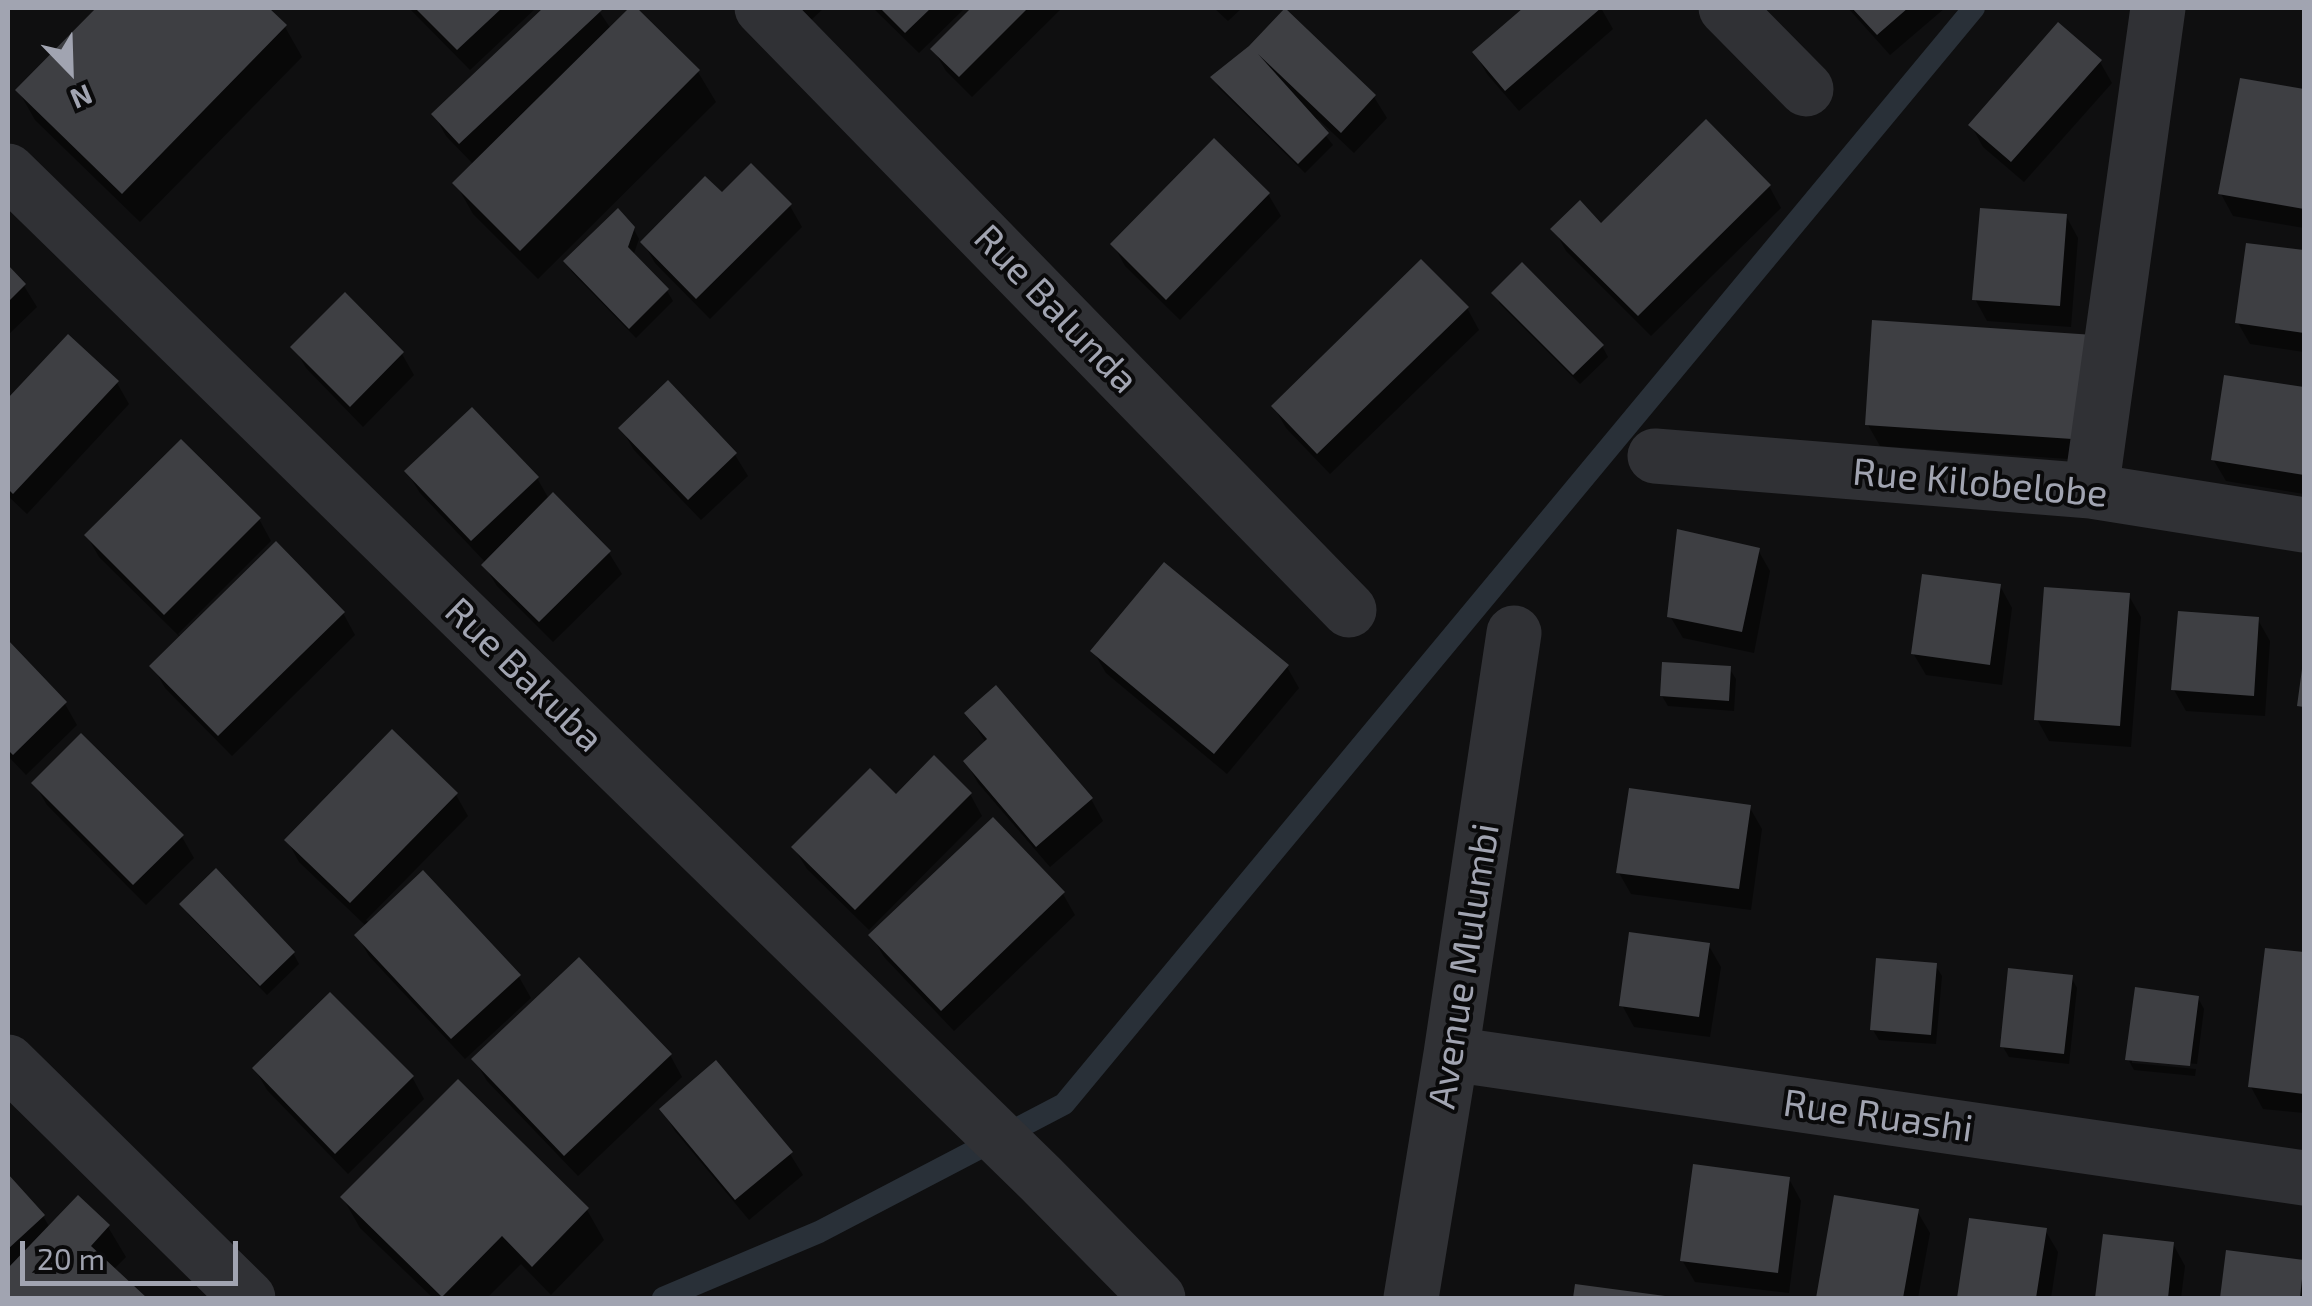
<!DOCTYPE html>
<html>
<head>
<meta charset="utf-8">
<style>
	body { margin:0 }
	#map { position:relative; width:2312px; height:1306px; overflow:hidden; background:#0f0f10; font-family:"Exo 2",sans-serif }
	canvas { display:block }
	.frame { position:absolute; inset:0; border:10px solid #a1a4b1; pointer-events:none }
	.north { position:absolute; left:20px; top:20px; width:100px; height:100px; -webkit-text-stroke:8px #0a0a0b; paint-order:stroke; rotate:157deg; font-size:28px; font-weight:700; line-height:40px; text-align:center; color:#a1a4b1 }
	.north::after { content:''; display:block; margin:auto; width:35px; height:45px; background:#a1a4b1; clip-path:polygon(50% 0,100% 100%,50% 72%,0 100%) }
	.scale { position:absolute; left:20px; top:1241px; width:218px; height:45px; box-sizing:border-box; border:5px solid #a1a4b1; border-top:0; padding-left:12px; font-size:30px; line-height:35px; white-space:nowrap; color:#a1a4b1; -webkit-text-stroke:8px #0a0a0b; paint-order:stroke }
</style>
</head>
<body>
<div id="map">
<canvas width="2312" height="1306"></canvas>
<div class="frame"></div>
<div class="north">N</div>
<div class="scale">20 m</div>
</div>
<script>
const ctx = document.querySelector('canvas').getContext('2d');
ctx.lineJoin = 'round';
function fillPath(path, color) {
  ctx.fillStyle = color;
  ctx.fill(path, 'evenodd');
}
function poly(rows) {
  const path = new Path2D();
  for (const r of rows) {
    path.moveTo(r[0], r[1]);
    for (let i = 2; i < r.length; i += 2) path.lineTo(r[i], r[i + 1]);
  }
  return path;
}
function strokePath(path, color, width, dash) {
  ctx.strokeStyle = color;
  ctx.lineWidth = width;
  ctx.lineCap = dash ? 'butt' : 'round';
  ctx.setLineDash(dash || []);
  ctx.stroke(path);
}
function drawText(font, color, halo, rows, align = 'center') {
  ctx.font = font + ' "Exo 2",sans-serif';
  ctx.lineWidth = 8;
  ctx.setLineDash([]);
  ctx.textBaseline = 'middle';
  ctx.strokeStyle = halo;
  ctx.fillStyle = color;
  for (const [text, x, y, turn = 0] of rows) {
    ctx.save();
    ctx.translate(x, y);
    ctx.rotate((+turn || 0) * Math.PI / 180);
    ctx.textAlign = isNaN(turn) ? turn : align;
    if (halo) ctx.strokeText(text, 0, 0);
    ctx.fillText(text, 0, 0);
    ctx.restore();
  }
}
fillPath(poly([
	[99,8,265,8,285,27,302,57,140,222,35,120,18,90],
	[409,8,536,8,470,70],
	[547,8,597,8,611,29,634,8,698,72,716,102,538,279,473,214,456,184,474,165,446,136,434,114],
	[798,8,824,8,811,20],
	[873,8,965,8,919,53],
	[975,8,1062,8,972,97,946,71,933,49],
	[1214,8,1242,8,1228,21],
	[1527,8,1601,8,1613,29,1519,111,1487,74,1475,53],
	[1848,8,1945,8,1890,55],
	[1285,12,1374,97,1387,118,1354,153,1318,119,1315,122,1333,145,1305,173,1219,88,1213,78,1251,48],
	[2100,62,2112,83,2024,182,1983,147,1971,125],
	[2242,81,2304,92,2304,228,2233,216,2221,194],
	[751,166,790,206,802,227,710,319,655,263,643,242,722,196],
	[1769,186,1781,208,1651,336,1566,251,1554,229,1601,226],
	[1268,194,1281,216,1180,320,1125,266,1113,244],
	[2066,216,2078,238,2071,327,1987,321,1975,299],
	[633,228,639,239,633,256,667,291,673,301,636,338,572,272,566,262],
	[2249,245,2304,252,2304,352,2250,344,2238,323],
	[8,268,24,286,37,307,8,335],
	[1494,293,1602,346,1608,357,1580,384,1500,304],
	[1467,308,1479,330,1330,474,1286,428,1274,407],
	[68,337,117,383,129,404,27,514,8,496,8,402],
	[2093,337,2098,461,1880,446,1868,425],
	[294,347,402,354,414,375,363,427,306,368],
	[2226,378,2304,390,2304,494,2226,481,2213,459],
	[668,384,735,455,748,476,701,520,634,450,621,428],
	[407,472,537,478,549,499,552,496,609,553,622,574,553,642,497,586,484,565,486,563,420,493],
	[259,519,271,541,178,634,182,638,343,613,355,635,232,756,165,688,153,666,181,638,99,557,87,536],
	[1758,550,1770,571,1754,653,1683,638,1670,616],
	[2000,586,2012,608,2002,685,1926,675,1913,653],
	[2129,596,2141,617,2131,747,2049,741,2037,719],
	[2258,620,2270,641,2265,716,2186,711,2174,690],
	[8,644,65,704,77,725,26,775,8,756],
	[1093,651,1287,667,1299,688,1227,774,1106,673],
	[1729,668,1736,679,1734,711,1668,706,1662,696],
	[967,714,1091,799,1103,821,1050,867,978,783,966,762,986,743],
	[34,783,182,837,194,858,146,905,47,805],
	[970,794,982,816,869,930,807,869,794,848,896,797],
	[456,795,468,816,366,920,369,923,519,977,531,998,465,1059,369,956,357,935,366,926,299,862,287,840],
	[1750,808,1762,829,1751,910,1631,894,1619,873],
	[1063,894,1075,915,954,1031,884,957,872,936],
	[182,904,293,953,299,964,267,995,189,915],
	[1709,946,1721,967,1710,1037,1634,1027,1622,1005],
	[2268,951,2304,955,2304,1113,2263,1109,2251,1087],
	[1935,965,1942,976,1936,1044,1879,1040,1873,1030],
	[2071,977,2077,988,2069,1064,2009,1057,2003,1047],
	[2198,998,2204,1009,2197,1064,2132,1058,2132,1063,2196,1069,2195,1076,2134,1070,2128,1059],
	[670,1055,682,1077,578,1176,487,1081,474,1059],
	[255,1069,412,1077,424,1099,348,1174,267,1090],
	[662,1110,790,1154,803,1175,749,1220,675,1131],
	[8,1178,43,1216,50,1228,78,1198,108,1227,126,1257,113,1270,143,1298,8,1298],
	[1789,1179,1801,1201,1789,1293,1695,1282,1682,1260],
	[343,1198,587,1210,604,1240,551,1295,521,1264,487,1298,433,1298,360,1228],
	[1836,1198,1917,1211,1930,1233,1918,1298,1819,1298],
	[1971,1221,2045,1230,2058,1252,2051,1298,1959,1298],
	[2105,1237,2173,1244,2185,1266,2181,1298,2097,1298],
	[2228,1253,2303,1262,2304,1298,2222,1298]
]), '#0007');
strokePath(poly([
	[663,1298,819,1232,1064,1104,1974,8]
]), '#293038', 22);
fillPath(poly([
	[96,8,269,8,287,25,122,194,15,90],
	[415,8,502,8,457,50],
	[543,8,600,8,602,10,459,144,431,114],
	[629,8,637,8,700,70,520,251,452,183],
	[880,8,931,8,905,33],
	[971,8,1028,8,959,77,930,49],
	[1285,8,1376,95,1341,133,1258,54,1329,133,1298,164,1210,77,1249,46],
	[1523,8,1601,8,1505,91,1472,52],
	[1852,8,1908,8,1877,35],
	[2058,22,2102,60,2011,162,1968,125],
	[2240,78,2304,89,2304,209,2218,194],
	[1706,119,1771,185,1638,316,1550,229,1580,200,1601,223],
	[1214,138,1270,193,1166,300,1110,244],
	[751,163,792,204,696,299,640,242,705,176,722,192],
	[618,208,635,227,628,247,669,289,629,329,563,261],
	[1980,208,2067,214,2060,306,1972,300],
	[2246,243,2304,250,2304,333,2235,323],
	[1421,259,1469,307,1317,454,1271,406],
	[1522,262,1604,345,1573,375,1491,293],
	[8,265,26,284,8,302],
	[345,292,404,352,350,407,290,347],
	[1872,320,2094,335,2087,440,1865,425],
	[68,334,119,381,13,494,8,489,8,398],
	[2224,375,2304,387,2304,475,2211,460],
	[668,380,737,453,688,500,618,428],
	[472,407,539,477,471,541,404,471],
	[181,439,261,518,164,615,84,535],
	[553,492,611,551,539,622,481,565],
	[1677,529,1760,548,1742,632,1667,617],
	[276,541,345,612,218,736,149,666],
	[1164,562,1289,665,1214,754,1090,651],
	[1922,574,2001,584,1990,665,1911,654],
	[2044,587,2130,593,2120,726,2034,720],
	[2178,611,2259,617,2254,696,2171,690],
	[8,640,67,702,13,755,8,750],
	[1662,662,1731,666,1729,701,1660,696],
	[2302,669,2304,669,2304,707,2297,706],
	[996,685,1093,798,1036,847,963,761,987,739,964,713],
	[392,729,458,793,350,903,284,840],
	[81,733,184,835,133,885,31,783],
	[934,755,972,793,855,910,791,847,870,768,896,794],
	[1629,788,1751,805,1739,889,1616,873],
	[993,817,1065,892,941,1011,868,935],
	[216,868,295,952,260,986,179,904],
	[423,870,521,975,451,1039,354,935],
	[1629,932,1710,943,1699,1017,1619,1006],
	[2265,948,2304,952,2304,1094,2248,1087],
	[579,957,672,1054,564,1156,471,1059],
	[1876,958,1937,963,1931,1035,1870,1030],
	[2008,968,2073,975,2064,1054,2000,1047],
	[2135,987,2199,996,2190,1066,2125,1060],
	[330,992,414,1076,335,1154,252,1068],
	[716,1060,793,1152,735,1200,659,1109],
	[458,1079,589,1208,532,1267,502,1236,442,1297,340,1197],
	[1693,1164,1790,1177,1778,1273,1680,1261],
	[8,1174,45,1215,8,1249],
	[78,1195,110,1225,91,1246,147,1298,8,1298,8,1268],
	[1834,1195,1919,1209,1903,1298,1816,1298],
	[1969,1218,2047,1228,2036,1298,1957,1298],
	[2103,1234,2174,1242,2168,1298,2095,1298],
	[2226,1250,2304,1260,2300,1298,2220,1298],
	[1575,1284,1665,1296,1664,1298,1573,1298]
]), '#3e3f43');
strokePath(poly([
	[762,8,1349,610],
	[1726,8,1806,89],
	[8,171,1041,1179,1158,1298],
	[1655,456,2091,491,2304,525],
	[2091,491,2158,8],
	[1451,1054,2304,1178],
	[8,1062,248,1298],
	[1411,1298,1451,1054,1514,633]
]), '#303135', 55);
drawText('38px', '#a1a4b1', '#0a0a0b', [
	["Rue Balunda",1056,309,46],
	["Rue Kilobelobe",1980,483,5],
	["Rue Bakuba",524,675,44],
	["Avenue Mulumbi",1464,966,-81],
	["Rue Ruashi",1878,1116,8]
]);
</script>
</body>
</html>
